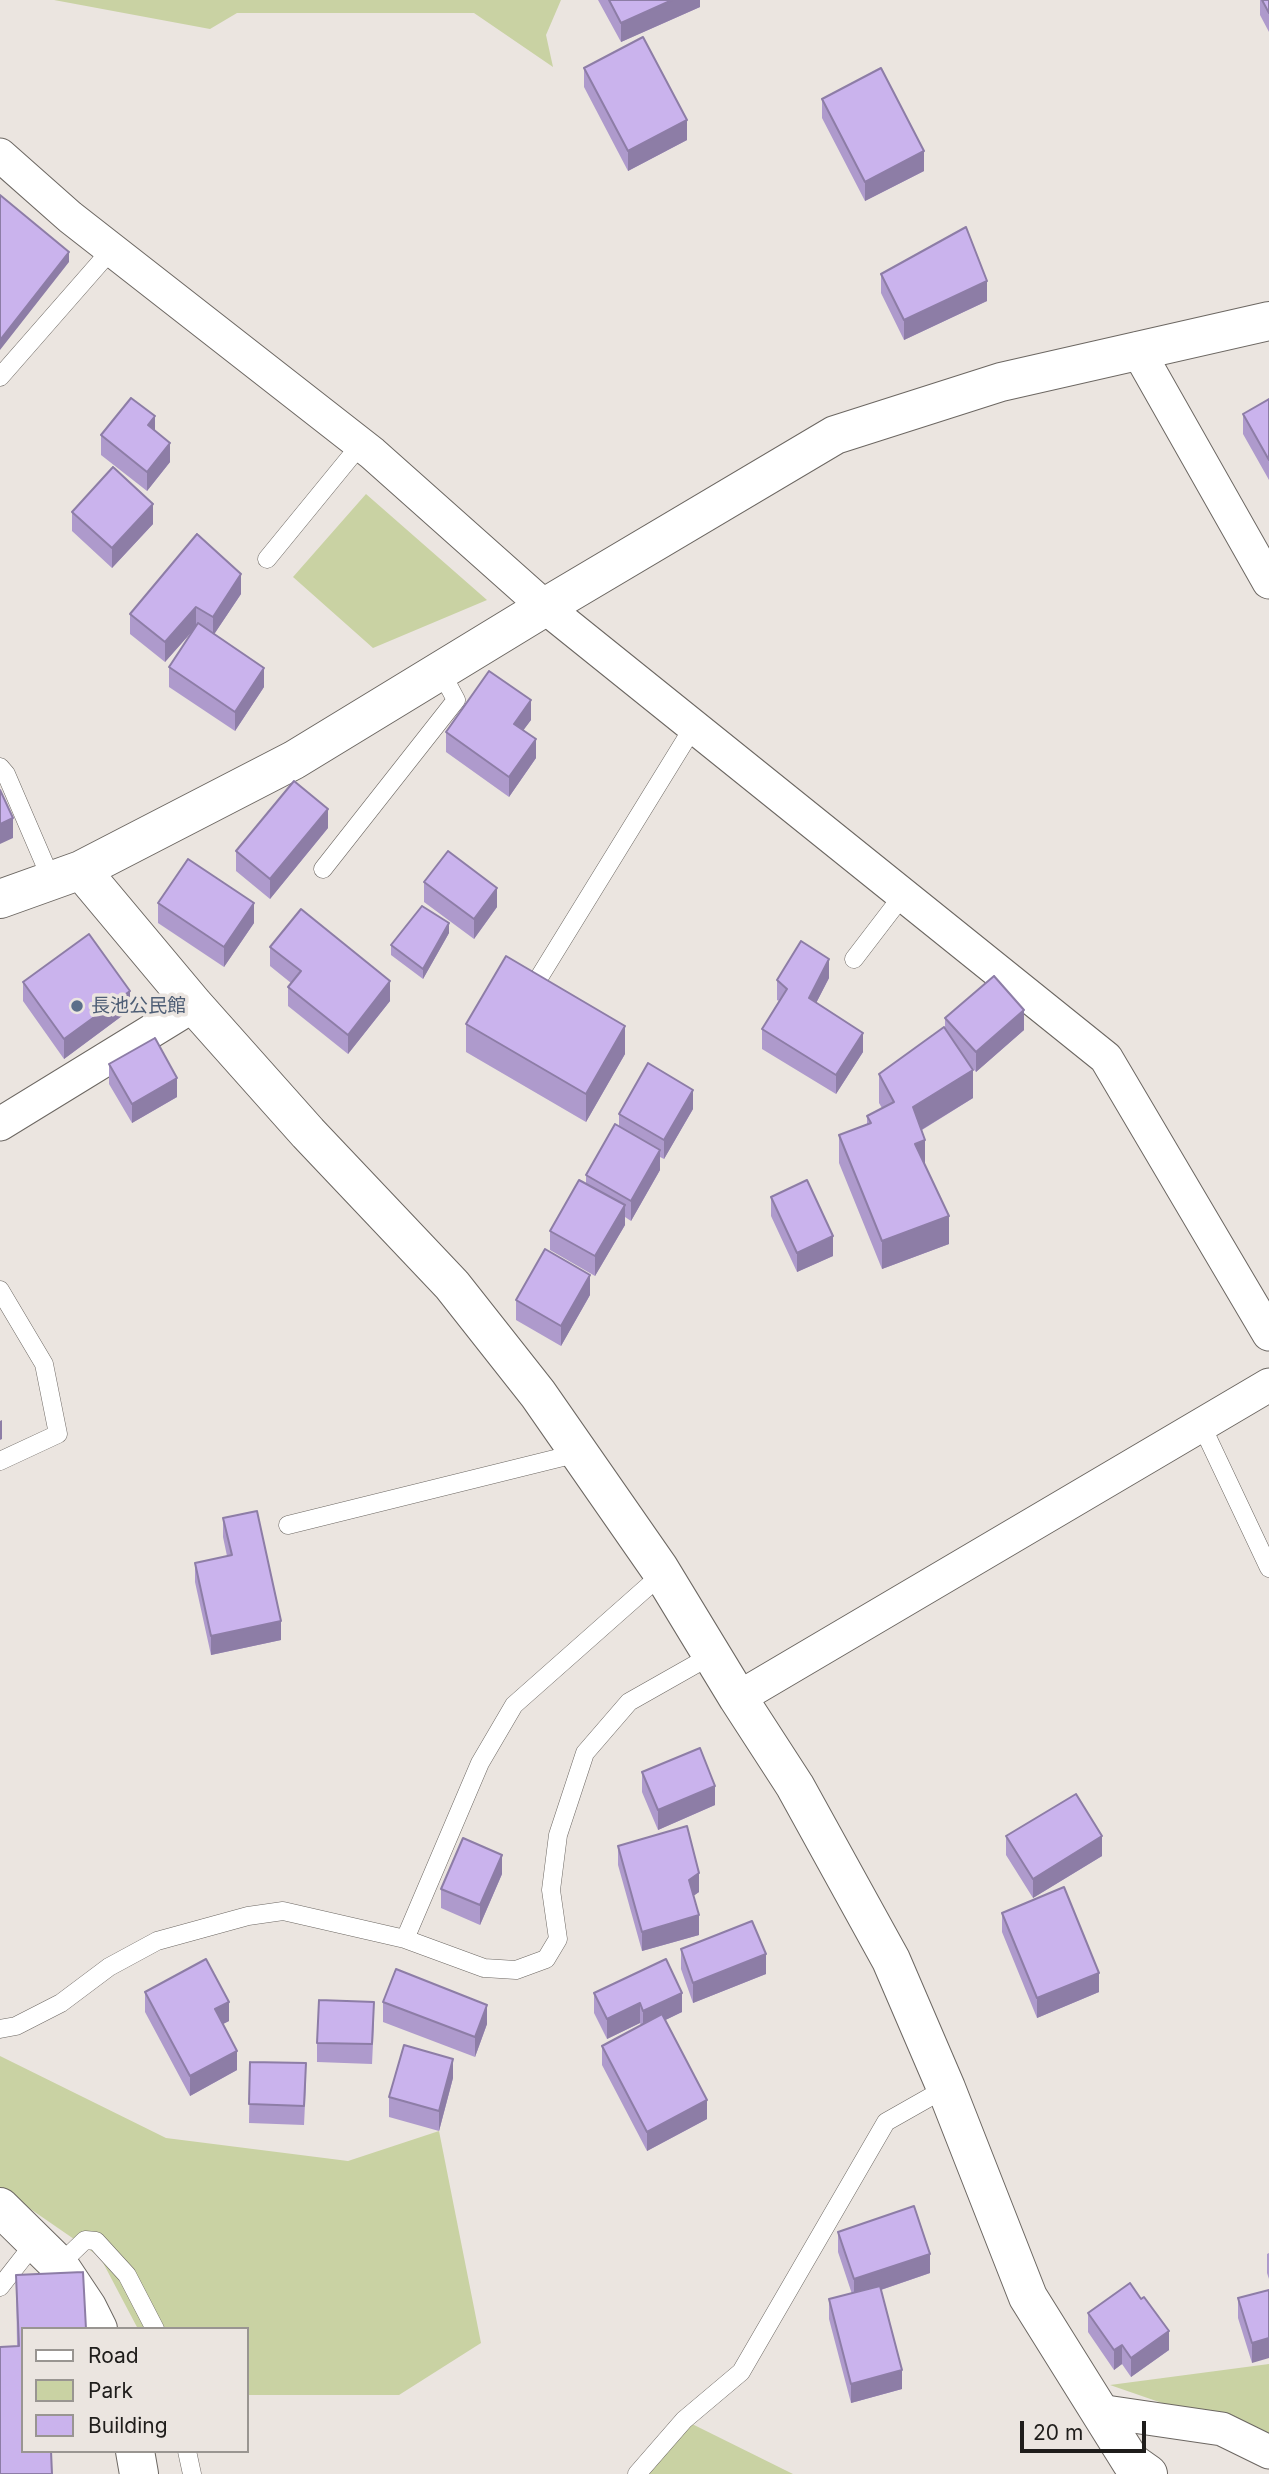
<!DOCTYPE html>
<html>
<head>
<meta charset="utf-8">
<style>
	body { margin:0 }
	#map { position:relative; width:1269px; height:2474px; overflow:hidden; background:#ebe5e0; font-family:Inter,sans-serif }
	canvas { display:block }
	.legend { position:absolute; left:21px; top:2327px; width:228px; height:126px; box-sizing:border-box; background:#ebe5e0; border:2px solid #999591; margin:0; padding:9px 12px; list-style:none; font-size:21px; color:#1f1d1b }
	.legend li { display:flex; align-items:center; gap:14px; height:35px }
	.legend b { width:35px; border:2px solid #999591 }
	.scale { position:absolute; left:1020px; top:2421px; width:126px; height:32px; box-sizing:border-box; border:4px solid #1f1d1b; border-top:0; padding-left:9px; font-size:21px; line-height:24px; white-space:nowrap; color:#1f1d1b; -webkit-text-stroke:5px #ebe5e0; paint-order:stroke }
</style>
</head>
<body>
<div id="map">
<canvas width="1269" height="2474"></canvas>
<ul class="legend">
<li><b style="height:9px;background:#fff"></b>Road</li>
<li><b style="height:19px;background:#c9d2a3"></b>Park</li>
<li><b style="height:19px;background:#cab3ed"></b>Building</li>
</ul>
<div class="scale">20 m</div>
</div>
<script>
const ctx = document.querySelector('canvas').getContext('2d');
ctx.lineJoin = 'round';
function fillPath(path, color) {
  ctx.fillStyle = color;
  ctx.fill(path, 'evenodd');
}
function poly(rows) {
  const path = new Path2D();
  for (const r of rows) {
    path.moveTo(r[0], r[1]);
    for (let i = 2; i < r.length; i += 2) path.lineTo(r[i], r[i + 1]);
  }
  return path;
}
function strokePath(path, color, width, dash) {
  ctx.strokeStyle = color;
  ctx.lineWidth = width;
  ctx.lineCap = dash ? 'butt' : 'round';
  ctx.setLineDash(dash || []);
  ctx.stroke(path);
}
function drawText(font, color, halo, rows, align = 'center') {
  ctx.font = font + ' Inter,"Noto Sans JP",sans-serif';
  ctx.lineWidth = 7;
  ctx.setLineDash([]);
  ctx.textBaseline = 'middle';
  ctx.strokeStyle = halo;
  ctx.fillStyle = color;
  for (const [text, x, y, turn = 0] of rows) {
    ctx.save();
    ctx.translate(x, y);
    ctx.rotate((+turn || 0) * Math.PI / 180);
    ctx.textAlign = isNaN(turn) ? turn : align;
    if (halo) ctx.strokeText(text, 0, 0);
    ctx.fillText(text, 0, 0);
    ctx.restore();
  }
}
fillPath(poly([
	[54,0,561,0,546,35,553,67,474,13,237,13,210,29],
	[366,494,487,600,373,648,293,577],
	[0,2056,166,2138,348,2161,439,2131,481,2343,399,2395,247,2395,247,2329,138,2329,100,2257,0,2188],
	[1269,2364,1269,2440,1110,2385],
	[684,2420,793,2474,637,2474]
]), '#c9d2a3');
const service = poly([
	[0,377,112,249],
	[267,559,361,444],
	[0,767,6,774,52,881],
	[323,869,456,700,440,670],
	[854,959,903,895],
	[540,976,694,726],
	[0,1290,44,1364,58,1434,0,1461],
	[1201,1424,1269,1568],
	[288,1525,579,1453],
	[405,1939,480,1763,514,1705,662,1574],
	[0,2029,16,2026,61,2003,109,1967,157,1941,248,1916,283,1911,405,1939,484,1968,516,1970,546,1959,558,1939,551,1890,558,1835,585,1753,629,1702,712,1655],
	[59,2265,85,2240,96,2241,127,2275,155,2329],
	[0,2287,36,2241],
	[187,2451,192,2474],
	[637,2474,684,2420,741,2372,886,2122,946,2088]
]);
const minor = poly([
	[0,155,70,217,372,453,545,607,1106,1058,1269,1334],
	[1137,349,1269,582],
	[0,1124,194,1005],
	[738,1698,1269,1385],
	[1099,2411,1222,2429,1269,2452]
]);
const tertiary = poly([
	[81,870,194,1005,308,1133,452,1285,538,1394,659,1568,738,1698,795,1786,891,1960,946,2088,1028,2297,1131,2462,1148,2474],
	[0,899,81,870,294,760,545,607,835,435,1001,382,1269,321],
	[0,2207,59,2265,87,2307,98,2329],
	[135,2451,139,2474]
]);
strokePath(service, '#6c6762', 19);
strokePath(minor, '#6c6762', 35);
strokePath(tertiary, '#6c6762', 40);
strokePath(service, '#fff', 18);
strokePath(minor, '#fff', 33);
strokePath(tertiary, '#fff', 38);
fillPath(poly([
	[598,0,700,0,700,7,621,42],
	[1260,0,1269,0,1269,32,1260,15],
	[584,68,687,140,628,171,584,87],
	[822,99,924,171,865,201,822,118],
	[881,274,987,301,904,340,881,293],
	[1269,399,1269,480,1243,434,1243,414],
	[155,430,170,462,147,491,101,455,101,435],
	[72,512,153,524,112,568,72,531],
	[241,594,214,634,264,687,235,731,169,687,169,667,195,628,165,662,130,634,130,614],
	[531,720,523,730,536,758,509,797,446,752,446,732],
	[328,828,270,899,236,871,236,851],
	[424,882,497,907,474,939,424,902],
	[158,903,254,923,224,967,158,923],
	[449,933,423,979,391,955,391,945],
	[270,947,390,1001,348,1054,288,1006,288,987,291,983,270,966],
	[829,978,816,1003,863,1052,836,1094,762,1049,762,1029,779,1001,777,1000,777,980],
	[23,982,130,1010,64,1059,23,1001],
	[945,1018,1024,1030,976,1072,968,1063,973,1098,922,1130,925,1165,949,1244,882,1269,839,1163,839,1135,867,1124,867,1116,882,1108,879,1103,879,1074,945,1029],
	[466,1024,625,1054,586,1122,466,1052],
	[109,1064,177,1097,132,1123,109,1084],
	[693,1109,664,1159,660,1157,660,1170,631,1221,625,1217,625,1225,595,1276,550,1250,550,1231,586,1184,586,1175,619,1126,619,1114],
	[771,1197,833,1256,797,1272,771,1216],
	[590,1295,561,1346,516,1320,516,1300],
	[223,1518,281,1640,211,1655,195,1582,195,1563,227,1556,223,1537],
	[642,1772,715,1805,658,1830,642,1792],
	[1006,1836,1102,1856,1033,1898,1006,1855],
	[618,1846,699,1892,693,1896,699,1935,642,1951,618,1865],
	[502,1874,480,1925,441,1908,441,1889],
	[1002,1913,1099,1992,1037,2018,1002,1932],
	[681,1949,766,1974,693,2003,681,1969],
	[145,1992,229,2021,223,2024,237,2070,190,2096,145,2012],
	[594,1993,682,2012,665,2020,707,2119,647,2151,602,2065,602,2046,641,2025,640,2023,607,2039,594,2013],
	[383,2002,487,2024,475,2057,383,2022],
	[374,2022,372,2064,317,2062,317,2043],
	[250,2062,306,2083,304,2125,249,2123],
	[453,2078,439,2131,389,2117,389,2097],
	[838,2232,930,2273,881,2290,902,2389,851,2403,829,2319,829,2299,852,2294,838,2252],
	[1269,2253,1269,2279,1267,2273,1267,2254],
	[16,2275,23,2329,52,2474,17,2346],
	[1269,2290,1252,2363,1238,2318,1238,2298],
	[1088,2313,1169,2350,1131,2377,1122,2364,1114,2370,1088,2332]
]), '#ae9acc');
fillPath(poly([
	[672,0,700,0,700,7,621,42,621,23],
	[687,120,687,140,628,171,628,151],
	[924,151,924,171,865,201,865,182],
	[69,252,69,262,0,350,0,340],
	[987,281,987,301,904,340,904,320],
	[155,416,155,436,148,425],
	[170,443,170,462,147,491,147,472],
	[153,504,153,524,112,568,112,548],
	[241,574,241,594,213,636,213,617],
	[196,607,196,627,165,662,165,642],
	[264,668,264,687,235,731,235,712],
	[531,700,531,720,514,743,514,724],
	[536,739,536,758,509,797,509,777],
	[328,809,328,828,270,899,270,879],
	[13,818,13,838,0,844,0,824],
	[497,888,497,907,474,939,474,919],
	[254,903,254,923,224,967,224,947],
	[449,923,449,933,423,979,423,969],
	[829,959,829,978,809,1017,809,998],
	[390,981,390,1001,348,1054,348,1035],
	[130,991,130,1010,64,1059,64,1039],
	[1024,1010,1024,1030,976,1072,976,1052],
	[625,1026,625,1054,586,1122,586,1094],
	[863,1033,863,1052,836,1094,836,1075],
	[973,1070,973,1098,913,1135,913,1107],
	[177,1078,177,1097,132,1123,132,1104],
	[693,1090,693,1109,664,1159,664,1140],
	[925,1140,925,1168,915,1144],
	[660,1150,660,1170,631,1221,631,1201],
	[625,1205,625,1225,595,1276,595,1256],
	[949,1216,949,1244,882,1269,882,1241],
	[833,1236,833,1256,797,1272,797,1253],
	[590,1275,590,1295,561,1346,561,1326],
	[2,1420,2,1439,0,1440,0,1421],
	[281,1621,281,1640,211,1655,211,1636],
	[715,1786,715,1805,658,1830,658,1810],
	[1102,1836,1102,1856,1033,1898,1033,1879],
	[502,1855,502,1874,480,1925,480,1905],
	[699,1873,699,1892,689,1899,689,1880],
	[699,1915,699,1935,642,1951,642,1932],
	[766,1954,766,1974,693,2003,693,1983],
	[1099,1973,1099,1992,1037,2018,1037,1998],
	[682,1993,682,2012,643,2031,643,2011],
	[229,2002,229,2021,215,2028,215,2009],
	[640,2003,640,2023,607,2039,607,2019],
	[487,2005,487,2024,475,2057,475,2037],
	[237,2051,237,2070,190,2096,190,2076],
	[453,2059,453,2078,439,2131,439,2111],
	[707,2100,707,2119,647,2151,647,2132],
	[930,2254,930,2273,854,2299,854,2279],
	[1169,2331,1169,2350,1131,2377,1131,2358],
	[1269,2338,1269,2358,1252,2363,1252,2343],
	[1122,2345,1122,2364,1114,2370,1114,2350],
	[902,2370,902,2389,851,2403,851,2384]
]), '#8d7da6');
const building = poly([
	[609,0,672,0,621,23,609,0],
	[1262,0,1269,0,1269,13,1262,0],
	[643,37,687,120,628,151,584,68,643,37],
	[881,68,924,151,865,182,822,99,881,68],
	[0,195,69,252,0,340,0,195],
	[966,227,987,281,904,320,881,274,966,227],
	[131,398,155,416,148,425,170,443,147,472,101,435,131,398],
	[1269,399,1269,460,1243,414,1269,399],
	[113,467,153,504,112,548,72,512,113,467],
	[197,534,241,574,213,617,196,607,165,642,130,614,197,534],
	[198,623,264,668,235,712,169,667,198,623],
	[489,671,531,700,514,724,536,739,509,777,446,732,489,671],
	[294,781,328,809,270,879,236,851,294,781],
	[0,790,13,818,0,824,0,790],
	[448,851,497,888,474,919,424,882,448,851],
	[188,859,254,903,224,947,158,903,188,859],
	[422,906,449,923,423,969,391,945,422,906],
	[301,909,390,981,348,1035,288,987,301,971,270,947,301,909],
	[89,934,130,991,64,1039,23,982,89,934],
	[801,941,829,959,809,998,863,1033,836,1075,762,1029,787,989,777,980,801,941],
	[506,956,625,1026,586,1094,466,1024,506,956],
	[994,976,1024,1010,976,1052,945,1018,994,976],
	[944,1027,973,1070,913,1107,925,1140,915,1144,949,1216,882,1241,839,1135,871,1123,867,1116,894,1102,879,1074,944,1027],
	[155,1038,177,1078,132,1104,109,1064,155,1038],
	[648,1063,693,1090,664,1140,619,1114,648,1063],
	[615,1124,660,1150,631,1201,586,1175,615,1124],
	[579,1180,625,1205,595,1256,550,1231,579,1180],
	[807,1180,833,1236,797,1253,771,1197,807,1180],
	[545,1249,590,1275,561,1326,516,1300,545,1249],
	[257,1511,281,1621,211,1636,195,1563,232,1555,223,1518,257,1511],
	[700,1748,715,1786,658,1810,642,1772,700,1748],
	[1076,1794,1102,1836,1033,1879,1006,1836,1076,1794],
	[687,1826,699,1873,689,1880,699,1915,642,1932,618,1846,687,1826],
	[463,1838,502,1855,480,1905,441,1889,463,1838],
	[1064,1887,1099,1973,1037,1998,1002,1913,1064,1887],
	[752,1921,766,1954,693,1983,681,1949,752,1921],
	[206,1959,229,2002,215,2009,237,2051,190,2076,145,1992,206,1959],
	[666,1959,682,1993,643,2011,640,2003,607,2019,594,1993,666,1959],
	[396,1969,487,2005,475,2037,383,2002,396,1969],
	[319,2000,374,2002,372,2044,317,2043,319,2000],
	[662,2014,707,2100,647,2132,602,2046,662,2014],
	[404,2045,453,2059,439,2111,389,2097,404,2045],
	[250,2062,306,2063,304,2106,249,2104,250,2062],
	[914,2206,930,2254,854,2279,838,2232,914,2206],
	[83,2272,86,2329,23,2329,23,2451,51,2451,52,2474,0,2474,0,2347,19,2346,16,2275,83,2272],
	[1130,2283,1141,2299,1144,2297,1169,2331,1131,2358,1122,2345,1114,2350,1088,2313,1130,2283],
	[880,2286,902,2370,851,2384,829,2299,880,2286],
	[1269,2290,1269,2338,1252,2343,1238,2298,1269,2290]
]);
fillPath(building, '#cab3ed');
strokePath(building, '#8d7da6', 2);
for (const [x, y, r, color] of [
	[77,1006,7,"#5c6f8a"]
]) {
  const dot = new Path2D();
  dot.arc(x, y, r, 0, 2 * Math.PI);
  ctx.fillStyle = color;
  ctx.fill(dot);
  strokePath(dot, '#ebe5e0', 2.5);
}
drawText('19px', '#4e5e75', '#ebe5e0', [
	["長池公民館",91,1006]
], 'left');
</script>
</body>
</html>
